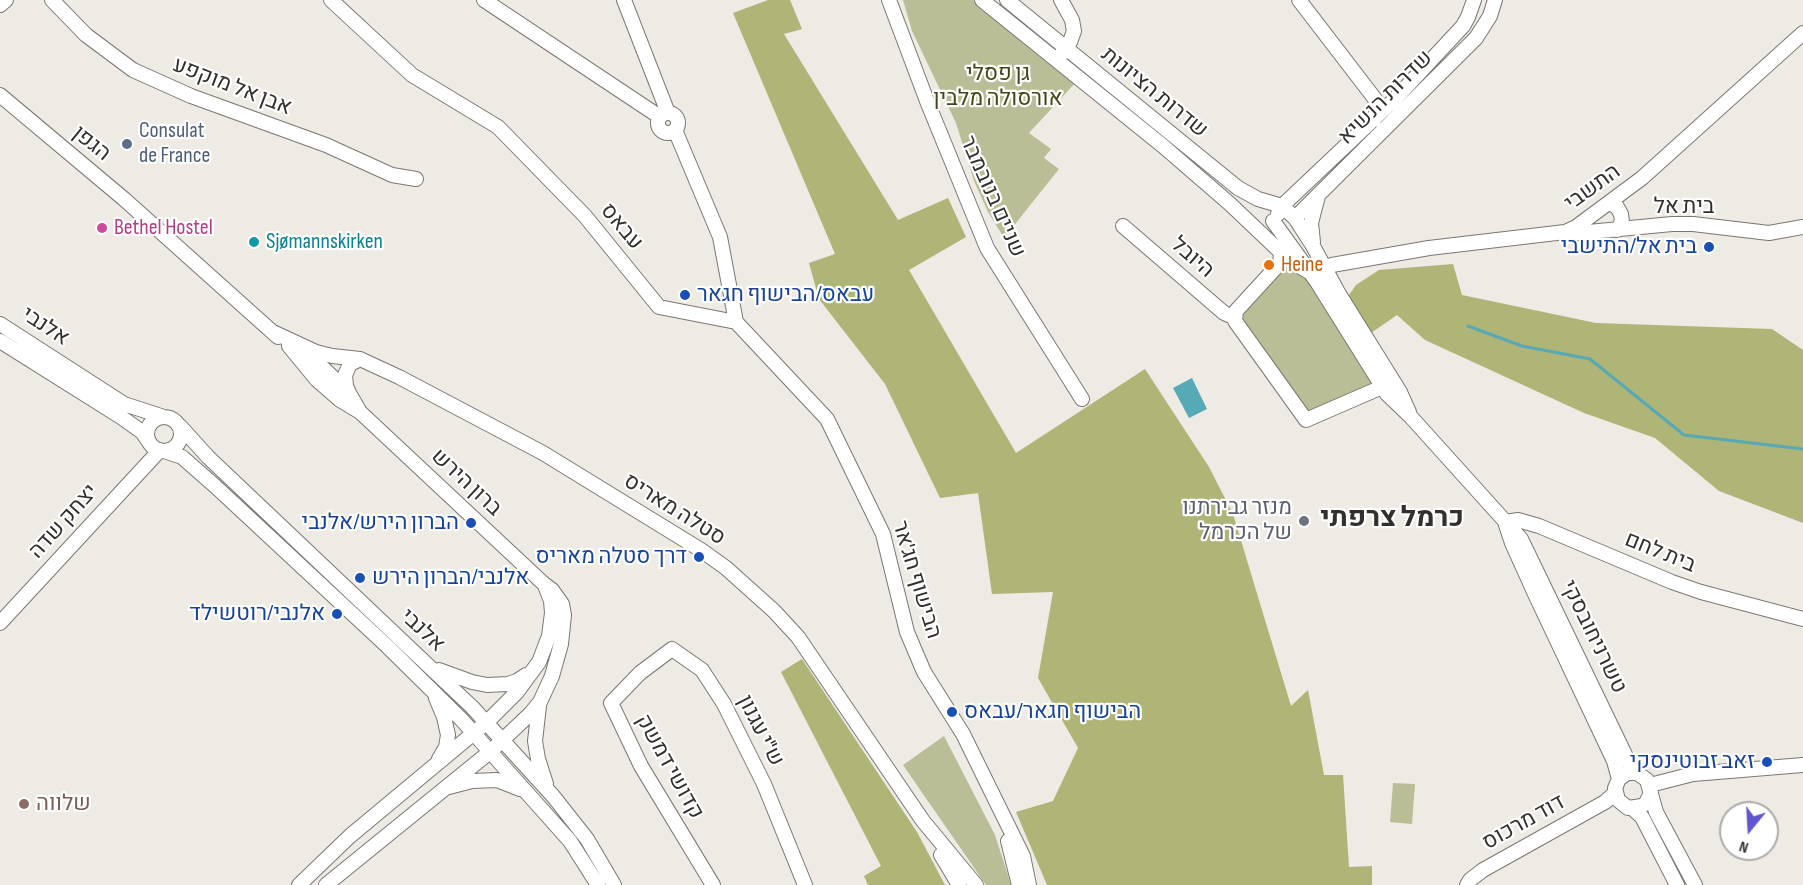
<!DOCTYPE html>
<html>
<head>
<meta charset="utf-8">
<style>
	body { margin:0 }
	#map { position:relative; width:1803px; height:885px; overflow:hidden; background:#eeeae4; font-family:"Sofia Sans Condensed",sans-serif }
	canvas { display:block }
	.north { position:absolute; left:1719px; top:801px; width:60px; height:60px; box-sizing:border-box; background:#fff; border:2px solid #adacab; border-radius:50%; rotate:198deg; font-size:16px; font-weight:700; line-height:24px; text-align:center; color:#31302d }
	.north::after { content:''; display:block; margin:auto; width:21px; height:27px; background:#6156cf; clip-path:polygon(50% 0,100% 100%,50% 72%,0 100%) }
</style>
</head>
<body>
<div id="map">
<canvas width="1803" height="885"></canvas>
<div class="north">N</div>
</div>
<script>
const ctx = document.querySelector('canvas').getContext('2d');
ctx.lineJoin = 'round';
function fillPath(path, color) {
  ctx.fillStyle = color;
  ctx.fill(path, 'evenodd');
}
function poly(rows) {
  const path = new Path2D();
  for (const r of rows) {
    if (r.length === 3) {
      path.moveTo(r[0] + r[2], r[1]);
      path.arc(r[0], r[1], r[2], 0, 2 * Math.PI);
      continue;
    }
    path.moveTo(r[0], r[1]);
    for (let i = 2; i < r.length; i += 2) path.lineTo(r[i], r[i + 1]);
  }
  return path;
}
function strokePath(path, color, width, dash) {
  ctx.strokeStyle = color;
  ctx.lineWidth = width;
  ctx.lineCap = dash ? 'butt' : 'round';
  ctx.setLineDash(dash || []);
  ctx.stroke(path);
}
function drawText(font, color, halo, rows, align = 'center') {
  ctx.font = font + ' "Sofia Sans Condensed",Heebo,sans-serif';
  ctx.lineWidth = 4.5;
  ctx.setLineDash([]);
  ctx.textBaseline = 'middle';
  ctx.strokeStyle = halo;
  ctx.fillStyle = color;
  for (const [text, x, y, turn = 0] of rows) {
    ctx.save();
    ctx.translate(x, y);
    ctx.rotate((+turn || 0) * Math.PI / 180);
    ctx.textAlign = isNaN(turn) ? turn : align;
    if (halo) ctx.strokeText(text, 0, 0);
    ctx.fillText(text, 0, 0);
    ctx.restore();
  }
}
fillPath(poly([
	[903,0,973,0,1077,81,1029,133,1051,149,1044,158,1059,169,1004,238,988,212,974,181,956,123,912,31],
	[1286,264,1312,281,1373,386,1308,414,1239,322,1241,311],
	[944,736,995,835,1011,885,986,885,903,765],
	[1393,783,1415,784,1412,824,1390,822]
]), '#babe96');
fillPath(poly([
	[768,0,790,0,802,29,784,34,898,220,948,198,966,237,909,270,1016,453,1145,369,1209,467,1233,514,1291,706,1308,690,1324,775,1343,775,1349,867,1372,866,1372,885,1047,885,1016,812,1053,801,1078,748,1038,678,1053,592,992,594,978,493,940,498,885,384,819,299,809,263,835,254,733,13],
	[1453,264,1462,295,1596,323,1772,329,1803,350,1803,523,1719,491,1655,438,1584,413,1425,340,1397,315,1371,333,1347,298,1356,285,1379,270],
	[802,659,917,832,945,885,868,885,864,876,881,866,781,672]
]), '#afb477');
fillPath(poly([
	[1192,378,1207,409,1189,418,1173,388]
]), '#56a9b5');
strokePath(poly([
	[1468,326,1522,346,1590,359,1684,435,1803,449]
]), '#56a9b5', 3);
const minor = poly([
	[52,0,86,35,133,70,191,96,326,145,392,175,416,179],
	[331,0,412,75,498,127,585,216,659,307,736,322],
	[484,0,660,117],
	[624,0,668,113],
	[889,0,927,101,987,248,1082,399],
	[982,0,1163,146,1230,204,1289,260,1309,272],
	[1007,0,1238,188,1258,199,1282,206,1295,218,1313,246,1339,294,1400,392,1409,412],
	[1299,0,1375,99,1377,108,1374,120],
	[0,5,6,0],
	[1060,56,1070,42,1074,31,1072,20,1061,0],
	[0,95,124,199,278,337],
	[668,123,10],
	[675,130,720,237,736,322],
	[1609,203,1617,207,1621,214,1622,222,1617,230],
	[1278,214,1282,206,1394,100,1463,26,1468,17,1474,0],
	[1295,218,1476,38,1490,16,1495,0],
	[1273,221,1317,282,1387,394,1411,417,1521,539,1631,767,1637,773],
	[1123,226,1224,313,1235,318],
	[1567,233,1578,233,1672,224,1693,224,1769,233,1803,227],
	[1313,242,1311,223,1318,196],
	[1281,254,1280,263,1236,311,1235,321,1306,420,1382,387,1388,381],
	[1318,271,1332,265,1429,248,1565,232,1576,227,1642,178,1803,33],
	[736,322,827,419,883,534,907,632,924,672,963,734,1023,856,1029,885],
	[0,324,124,404,161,416],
	[273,332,316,352,332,356,360,359,399,377,543,453,701,550,726,568,774,611,798,637,923,821,976,885],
	[0,341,121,417,142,432,149,442],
	[289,346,317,380,340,400,360,412,544,584,552,590,562,604,564,615,561,644,552,676,540,702,531,713,491,751,326,885],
	[296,350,320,365,349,393,360,412],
	[349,393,346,386,345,375,350,364,360,359],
	[164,434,17],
	[180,426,208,457,472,707,553,796,587,839,614,885],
	[164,451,182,457,215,486,388,647,461,719,570,841,598,885],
	[1506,522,1518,520,1539,526,1672,582,1701,592,1803,619],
	[1506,525,1512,543,1535,594,1614,761,1619,779],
	[0,623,160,450],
	[439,670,472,682,487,685,508,684,517,681,526,675],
	[436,698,444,717,448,735,446,747,439,759],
	[539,706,535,741,538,759,546,784],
	[1650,785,1693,774,1803,765],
	[449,787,472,781,497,780,520,789],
	[1651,793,1646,803,1642,806,1628,808,1618,800,1615,788,1619,779,1627,773,1637,773,1647,780,1656,812,1695,885],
	[1632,808,1642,817,1677,885],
	[1008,841,1019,885],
	[941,855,959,885],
	[299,885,350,836,487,722,517,692,539,662,549,636,552,613,551,601,546,588],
	[713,885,641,766,611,703,640,673,672,649,702,670,724,704,764,784,805,885],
	[1467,885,1470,880,1483,870,1605,802,1615,793]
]);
strokePath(minor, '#7a7771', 16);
strokePath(minor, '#fff', 14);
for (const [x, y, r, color] of [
	[127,144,6,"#5c6f8a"],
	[102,228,6,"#d1479c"],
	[254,242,6,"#0f9aa8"],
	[1709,247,6,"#1a4fb4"],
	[1269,265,6,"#e8710a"],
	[685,295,6,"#1a4fb4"],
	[1304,521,6,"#6b7280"],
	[471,523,6,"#1a4fb4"],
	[699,557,6,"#1a4fb4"],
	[360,578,6,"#1a4fb4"],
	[337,614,6,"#1a4fb4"],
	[952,712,6,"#1a4fb4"],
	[1767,762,6,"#1a4fb4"],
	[24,804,6,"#8d6e63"]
]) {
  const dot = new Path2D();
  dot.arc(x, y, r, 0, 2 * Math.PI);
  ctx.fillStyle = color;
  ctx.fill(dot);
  strokePath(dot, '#fff', 2);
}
drawText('22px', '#434617', '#fff', [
	["גן פסלי",998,74],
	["אורסולה מלבין",998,99]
]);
drawText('22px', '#31302d', '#fff', [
	["אבן אל מוקפע",232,87,21],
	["שדרות הציונות",1154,93,39],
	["שדרות הנשיא",1386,98,-45],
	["הגפן",91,144,39],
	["התשבי",1593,188,-36],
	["שניים בנובמבר",992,197,66],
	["בית אל",1684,207],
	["עבאס",621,227,50],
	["היובל",1192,258,41],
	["אלנבי",45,327,33],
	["ברון הירש",466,483,43],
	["סטלה מאריס",674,510,32],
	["יצחק שדה",64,522,-48],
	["בית לחם",1660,553,22],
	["הבישוף חג'אר",916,580,73],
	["אלנבי",422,631,43],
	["טשרניחובסקי",1593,637,64],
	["ש\"י עגנון",760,731,63],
	["קדושי דמשק",669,767,61],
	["דוד מרכוס",1524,823,-29]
]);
drawText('22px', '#4e5e75', '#fff', [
	["Consulat",139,131],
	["de France",139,156]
], 'left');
drawText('22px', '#b23c85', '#fff', [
	["Bethel Hostel",114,228]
], 'left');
drawText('22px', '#0d838f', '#fff', [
	["Sjømannskirken",266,242]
], 'left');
drawText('22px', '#164399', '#fff', [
	["בית אל/התישבי",1697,247],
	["עבאס/הבישוף חגאר",697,295,"left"],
	["הברון הירש/אלנבי",459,523],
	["דרך סטלה מאריס",687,557],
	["אלנבי/הברון הירש",372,578,"left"],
	["אלנבי/רוטשילד",325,614],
	["הבישוף חגאר/עבאס",964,712,"left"],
	["זאב זבוטינסקי",1755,762]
], 'right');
drawText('22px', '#c56008', '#fff', [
	["Heine",1281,265]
], 'left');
drawText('22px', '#5b616d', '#fff', [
	["מנזר גבירתנו",1292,508],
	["של הכרמל",1292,533]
], 'right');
drawText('22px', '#785e54', '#fff', [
	["שלווה",36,804]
], 'left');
drawText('bold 28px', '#31302d', '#fff', [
	["כרמל צרפתי",1392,519]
]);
</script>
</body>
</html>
